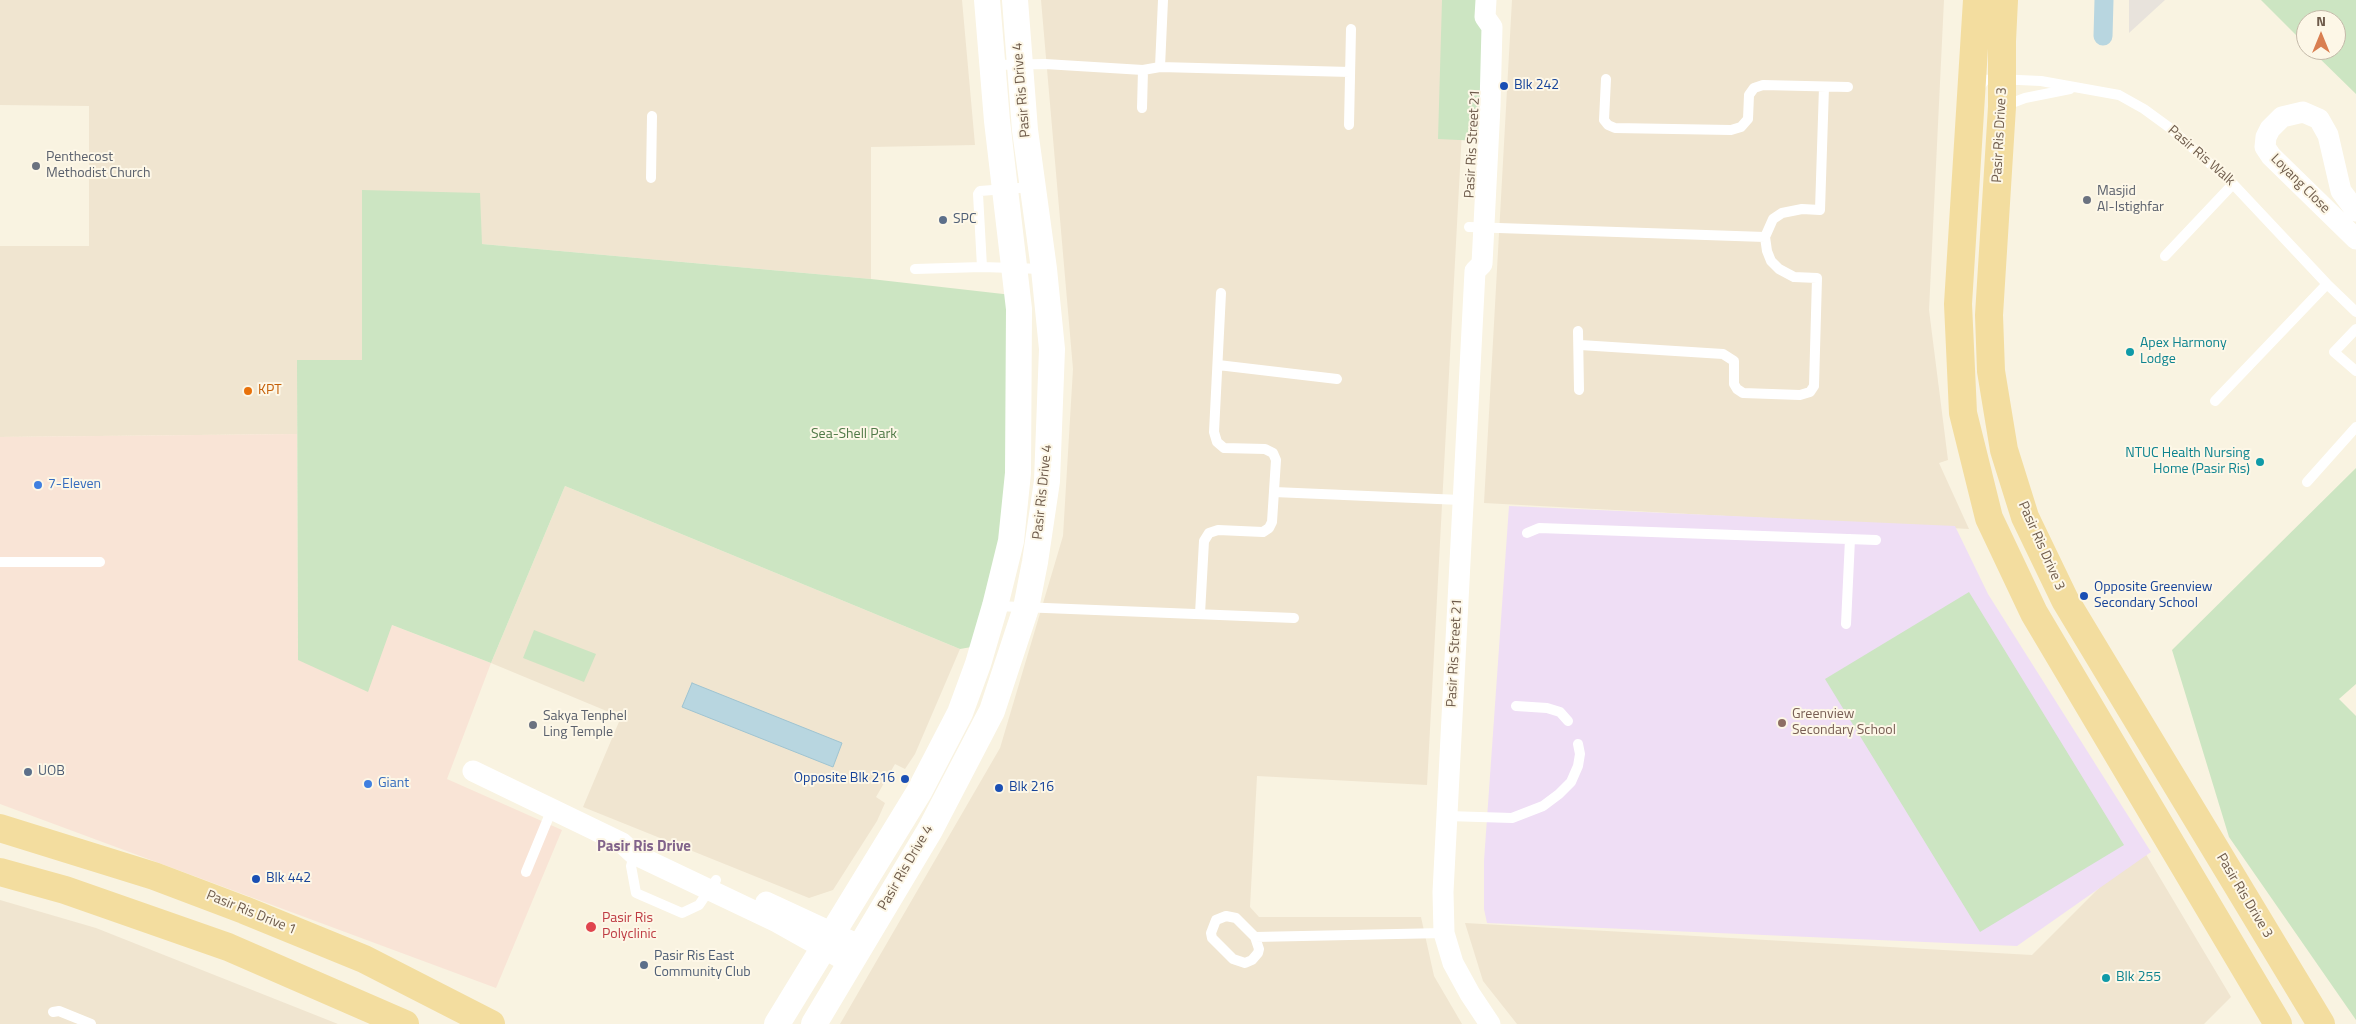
<!DOCTYPE html>
<html>
<head>
<meta charset="utf-8">
<style>
	body { margin:0 }
	#map { position:relative; width:2356px; height:1024px; overflow:hidden; background:#f9f3e1; font-family:"Titillium Web",sans-serif }
	canvas { display:block }
	.north { position:absolute; left:2296px; top:10px; width:50px; height:50px; box-sizing:border-box; background:#fdf7e7; border:1px solid #c4b9a9; border-radius:50%; rotate:0deg; font-size:14px; font-weight:700; line-height:20px; text-align:center; color:#6e5b4b }
	.north::after { content:''; display:block; margin:auto; width:18px; height:22px; background:#d97f51; clip-path:polygon(50% 0,100% 100%,50% 72%,0 100%) }
</style>
</head>
<body>
<div id="map">
<canvas width="2356" height="1024"></canvas>
<div class="north">N</div>
</div>
<script>
const ctx = document.querySelector('canvas').getContext('2d');
ctx.lineJoin = 'round';
function fillPath(path, color) {
  ctx.fillStyle = color;
  ctx.fill(path, 'evenodd');
}
function poly(rows) {
  const path = new Path2D();
  for (const r of rows) {
    path.moveTo(r[0], r[1]);
    for (let i = 2; i < r.length; i += 2) path.lineTo(r[i], r[i + 1]);
  }
  return path;
}
function strokePath(path, color, width, dash) {
  ctx.strokeStyle = color;
  ctx.lineWidth = width;
  ctx.lineCap = dash ? 'butt' : 'round';
  ctx.setLineDash(dash || []);
  ctx.stroke(path);
}
function drawText(font, color, halo, rows, align = 'center') {
  ctx.font = font + ' "Titillium Web",sans-serif';
  ctx.lineWidth = 4;
  ctx.setLineDash([]);
  ctx.textBaseline = 'middle';
  ctx.strokeStyle = halo;
  ctx.fillStyle = color;
  for (const [text, x, y, turn = 0] of rows) {
    ctx.save();
    ctx.translate(x, y);
    ctx.rotate((+turn || 0) * Math.PI / 180);
    ctx.textAlign = isNaN(turn) ? turn : align;
    if (halo) ctx.strokeText(text, 0, 0);
    ctx.fillText(text, 0, 0);
    ctx.restore();
  }
}
fillPath(poly([
	[0,0,962,0,975,145,871,147,871,279,482,244,362,191,362,361,298,360,297,434,0,437,0,246,89,246,89,106,0,105],
	[1041,0,1469,0,1427,785,1257,776,1250,907,1259,917,1421,917,1434,976,1462,1024,840,1024,1000,748,1063,536,1073,369],
	[1512,0,1944,0,1929,310,1948,460,1939,463,1969,529,1484,503],
	[565,486,960,649,915,754,905,769,895,764,876,797,885,803,877,821,833,890,809,898,583,807,621,717,491,663],
	[2141,846,2231,997,2204,1024,1517,1024,1483,981,1465,923,2032,955],
	[0,900,96,928,338,1024,0,1024]
]), '#f0e5d0');
fillPath(poly([
	[297,434,298,660,392,625,491,663,447,779,562,830,496,988,0,804,0,437]
]), '#f9e4d6');
fillPath(poly([
	[2129,0,2165,0,2129,33]
]), '#e8e3dc');
fillPath(poly([
	[1509,506,1955,526,1988,594,2151,852,2017,946,1487,923,1484,909,1484,861]
]), '#efdef5');
fillPath(poly([
	[1442,0,1484,0,1480,141,1438,139],
	[2261,0,2356,0,2356,94,2311,50,2336,50,2336,20,2306,20,2306,45],
	[362,190,480,193,482,244,871,279,1012,295,1005,519,977,646,960,649,565,486,491,663,392,625,368,692,298,660,297,360,362,360],
	[2356,468,2356,684,2339,699,2356,716,2356,1020,2229,837,2172,650],
	[1969,592,2124,845,1980,932,1825,679],
	[534,630,596,654,584,682,523,658]
]), '#cce5c2');
const water = poly([
	[692,683,842,743,833,767,682,707,692,683]
]);
fillPath(water, '#b8d6e0');
strokePath(water, '#9fc4d1', 1);
strokePath(poly([
	[2103,36,2104,0]
]), '#b8d6e0', 19);
strokePath(poly([
	[992,65,1045,64,1143,70,1160,67,1350,72],
	[1160,67,1163,0],
	[1606,79,1604,120,1608,125,1615,128,1731,130,1741,127,1748,119,1749,95,1754,88,1763,85,1848,87],
	[1978,89,1985,80,1996,79,2041,81,2119,95,2144,109,2170,128,2233,184,2327,284,2356,312],
	[2004,106,2025,98,2070,89],
	[1142,108,1143,70],
	[1349,125,1351,29],
	[651,178,652,116],
	[1469,227,1765,237],
	[2165,256,2233,184],
	[982,267,978,194,980,191,1032,187],
	[915,269,982,267,1043,269],
	[2356,329,2334,352,2356,371],
	[1578,331,1579,390],
	[1580,345,1723,354,1734,361,1734,384,1737,389,1743,393,1800,395,1810,392,1814,386,1817,278,1794,277,1779,269,1771,261,1767,251,1765,237,1773,219,1782,213,1802,209,1820,210,1824,87],
	[1218,365,1337,379],
	[2215,401,2327,284],
	[2307,482,2356,427],
	[1274,492,1461,500],
	[1527,533,1539,528,1876,540],
	[0,562,100,562],
	[996,606,1294,618],
	[1200,614,1204,541,1209,533,1218,530,1263,532,1269,528,1272,522,1276,460,1273,453,1265,449,1224,448,1217,442,1214,432,1221,293],
	[1846,624,1850,539],
	[1516,706,1547,708,1560,712,1568,721],
	[1447,816,1512,818,1543,806,1559,794,1571,782,1578,766,1580,754,1578,744],
	[635,852,631,866,636,893,682,913,699,905,716,880],
	[526,872,552,809],
	[1255,937,1259,949,1258,953,1252,960,1245,963,1233,959,1212,938,1211,933,1216,920,1226,916,1236,918,1255,937,1444,933],
	[53,1012,59,1011,91,1024]
]), '#fff', 10);
strokePath(poly([
	[1486,0,1485,17,1492,27,1490,106,1482,264,1475,271,1443,892,1444,933,1453,963,1470,994,1490,1024],
	[2356,211,2341,191,2328,135,2319,119,2303,112,2282,117,2270,129,2266,137,2265,147,2271,156,2356,239],
	[473,771,622,843,634,854,777,922,850,963],
	[766,902,861,946]
]), '#fff', 21);
strokePath(poly([
	[777,1024,919,792,960,713,978,664,995,606,1011,541,1018,473,1019,309,997,121,987,0],
	[814,1024,930,830,992,711,1026,608,1035,562,1047,481,1052,349,1044,269,1025,130,1015,0]
]), '#fff', 26);
strokePath(poly([
	[1977,0,1958,304,1963,413,1989,518,2034,613,2278,1024],
	[2004,0,2002,41,2002,107,1989,315,1991,371,2004,450,2025,517,2065,600,2321,1024],
	[0,828,154,876,244,910,364,959,491,1024],
	[0,872,65,890,228,947,405,1024]
]), '#f3dd9f', 28);
for (const [x, y, r, color] of [
	[1504,86,5,"#1a4fb4"],
	[36,166,5,"#6b7280"],
	[2087,200,5,"#6b7280"],
	[943,220,5,"#5c6f8a"],
	[2130,352,5,"#0f9aa8"],
	[248,391,5,"#e8710a"],
	[2260,462,5,"#0f9aa8"],
	[38,485,5,"#3f7fe0"],
	[2084,596,5,"#1a4fb4"],
	[1782,723,5,"#8d6e63"],
	[533,725,5,"#6b7280"],
	[28,772,5,"#5c6f8a"],
	[905,779,5,"#1a4fb4"],
	[368,784,5,"#3f7fe0"],
	[999,788,5,"#1a4fb4"],
	[256,879,5,"#1a4fb4"],
	[591,927,6,"#e0444e"],
	[644,965,5,"#5c6f8a"],
	[2106,978,5,"#0f9aa8"]
]) {
  const dot = new Path2D();
  dot.arc(x, y, r, 0, 2 * Math.PI);
  ctx.fillStyle = color;
  ctx.fill(dot);
  strokePath(dot, '#fdf7e7', 2);
}
drawText('14px', '#164399', '#fdf7e7', [
	["Blk 242",1514,86],
	["Opposite Greenview",2094,588],
	["Secondary School",2094,604],
	["Opposite Blk 216",895,779,"right"],
	["Blk 216",1009,788],
	["Blk 442",266,879]
], 'left');
drawText('14px', '#6e5b4b', '#fdf7e7', [
	["Pasir Ris Drive 4",1022,90,-95],
	["Pasir Ris Drive 3",2000,135,-87],
	["Pasir Ris Street 21",1473,144,-87],
	["Pasir Ris Walk",2201,156,41],
	["Loyang Close",2300,184,45],
	["Pasir Ris Drive 4",1043,492,-84],
	["Pasir Ris Drive 3",2041,546,66],
	["Pasir Ris Street 21",1455,653,-87],
	["Pasir Ris Drive 4",906,868,-60],
	["Pasir Ris Drive 3",2244,896,59],
	["Pasir Ris Drive 1",251,913,22]
]);
drawText('14px', '#5b616d', '#fdf7e7', [
	["Penthecost",46,158],
	["Methodist Church",46,174],
	["Masjid",2097,192],
	["Al-Istighfar",2097,208],
	["Sakya Tenphel",543,717],
	["Ling Temple",543,733]
], 'left');
drawText('14px', '#4e5e75', '#fdf7e7', [
	["SPC",953,220],
	["UOB",38,772],
	["Pasir Ris East",654,957],
	["Community Club",654,973]
], 'left');
drawText('14px', '#0d838f', '#fdf7e7', [
	["Apex Harmony",2140,344],
	["Lodge",2140,360],
	["NTUC Health Nursing",2250,454,"right"],
	["Home (Pasir Ris)",2250,470,"right"],
	["Blk 255",2116,978]
], 'left');
drawText('14px', '#c56008', '#fdf7e7', [
	["KPT",258,391]
], 'left');
drawText('14px', '#507947', '#fdf7e7', [
	["Sea-Shell Park",854,435]
]);
drawText('14px', '#366cbe', '#fdf7e7', [
	["7-Eleven",48,485],
	["Giant",378,784]
], 'left');
drawText('14px', '#785e54', '#fdf7e7', [
	["Greenview",1792,715],
	["Secondary School",1792,731]
], 'left');
drawText('14px', '#be3a42', '#fdf7e7', [
	["Pasir Ris",602,919],
	["Polyclinic",602,935]
], 'left');
drawText('bold 15px', '#81638b', '#fdf7e7', [
	["Pasir Ris Drive",644,847]
]);
</script>
</body>
</html>
